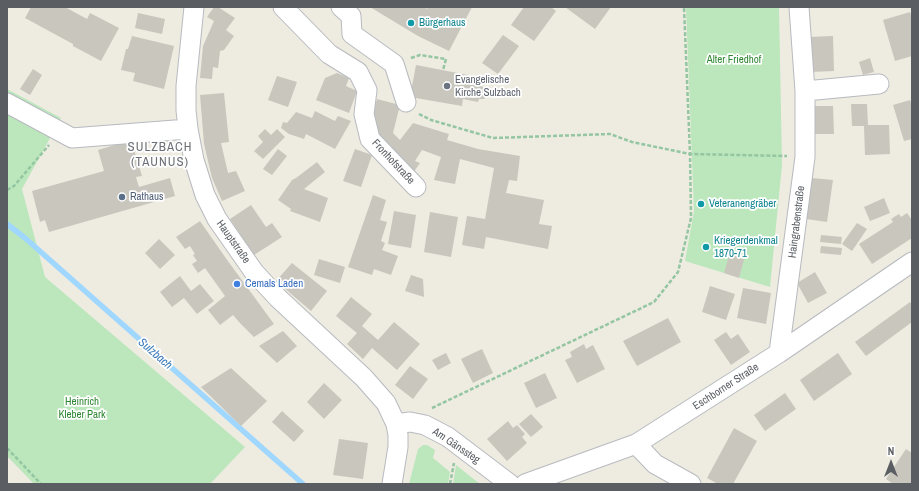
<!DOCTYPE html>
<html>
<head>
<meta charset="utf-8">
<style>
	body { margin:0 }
	#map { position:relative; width:919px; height:491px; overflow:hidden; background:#eeebe1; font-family:"Archivo Narrow",sans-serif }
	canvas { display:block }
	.frame { position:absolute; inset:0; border:8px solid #5a5e63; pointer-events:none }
	.north { position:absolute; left:871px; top:443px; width:40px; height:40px; -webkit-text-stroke:3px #fff; paint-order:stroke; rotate:0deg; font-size:11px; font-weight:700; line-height:16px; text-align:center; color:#5a5e63 }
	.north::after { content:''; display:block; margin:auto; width:14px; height:18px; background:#5a5e63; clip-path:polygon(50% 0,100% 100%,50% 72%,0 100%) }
</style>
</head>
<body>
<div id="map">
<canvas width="919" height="491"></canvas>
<div class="frame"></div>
<div class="north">N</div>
</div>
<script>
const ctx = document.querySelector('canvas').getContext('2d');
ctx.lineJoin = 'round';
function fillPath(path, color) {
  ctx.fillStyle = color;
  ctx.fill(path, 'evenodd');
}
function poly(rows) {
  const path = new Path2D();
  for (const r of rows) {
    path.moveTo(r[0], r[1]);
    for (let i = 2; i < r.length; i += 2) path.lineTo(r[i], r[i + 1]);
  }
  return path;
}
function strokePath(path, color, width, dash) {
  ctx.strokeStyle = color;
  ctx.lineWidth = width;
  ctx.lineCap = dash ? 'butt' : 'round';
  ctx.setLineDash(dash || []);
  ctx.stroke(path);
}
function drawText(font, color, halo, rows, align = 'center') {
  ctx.font = font + ' "Archivo Narrow",sans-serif';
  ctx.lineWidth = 3.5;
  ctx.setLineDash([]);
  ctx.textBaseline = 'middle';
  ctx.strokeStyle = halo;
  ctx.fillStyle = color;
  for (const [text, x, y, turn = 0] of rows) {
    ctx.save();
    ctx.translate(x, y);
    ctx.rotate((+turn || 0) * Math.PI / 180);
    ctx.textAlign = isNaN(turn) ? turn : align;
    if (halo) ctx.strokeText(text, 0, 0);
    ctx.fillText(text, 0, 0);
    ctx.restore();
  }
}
fillPath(poly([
	[686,7,779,7,782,165,770,287,685,261,694,211],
	[7,89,61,118,22,189,45,277,245,447,210,484,34,484,7,456],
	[423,445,427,445,435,450,433,458,450,472,448,484,409,484,418,449],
	[456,465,480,484,453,484]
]), '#bce7bc');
strokePath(poly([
	[7,224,25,238,303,484]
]), '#a0d7ff', 5.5);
fillPath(poly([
	[31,7,65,7,87,19,90,13,119,28,101,61,73,46,73,44,25,18],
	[214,7,218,7,235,18,226,30,234,36,224,50,220,51,218,68,213,67,212,79,200,78,203,46,214,21,207,17],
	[370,7,424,7,427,9,428,7,472,7,449,51,418,36],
	[524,7,551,7,556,11,534,41,511,25],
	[565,7,611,7,595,29],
	[910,12,912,19,912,56,895,61,883,20],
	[138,13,165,19,162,34,135,28],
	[503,35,519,46,498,74,482,63],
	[132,36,174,46,164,89,133,81,135,73,121,70,126,49,128,49],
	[833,36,834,71,810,72,809,37],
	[870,58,874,72,863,75,859,62],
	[416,65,468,75,466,82,481,84,481,86,488,90,489,94,484,99,479,99,478,102,463,99,462,106,410,97],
	[33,69,42,75,30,95,20,89],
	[337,73,349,78,346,86,357,91,349,113,316,100,325,78],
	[277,76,297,82,288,107,268,100],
	[224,93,229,142,221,143,228,173,236,171,245,191,222,201,212,178,204,144,200,95],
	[377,99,400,105,393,133,400,140,413,123,449,134,447,140,478,149,520,156,517,181,509,180,506,193,544,200,539,224,552,226,548,249,486,237,484,249,462,245,467,216,485,219,494,168,460,159,455,184,434,180,441,157,422,150,415,161,420,163,413,173,391,157,371,121],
	[910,100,912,106,912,139,904,141,893,105],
	[851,104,867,104,868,125,889,125,890,154,865,155,864,126,852,126],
	[812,106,833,106,834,134,813,134],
	[315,111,335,121,338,116,351,121,335,149,306,134,304,139,289,134,281,128,283,122,287,123,296,112,312,118],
	[265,129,271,135,277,129,285,137,263,159,254,151,263,142,258,136],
	[131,140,142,176,136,177,139,187,170,178,175,196,49,232,45,220,40,222,32,191,104,171,98,150],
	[278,149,287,156,272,175,263,169],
	[355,149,372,155,361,187,343,181],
	[317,162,325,172,304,189,328,198,320,222,290,211,291,209,278,200,292,180,296,178],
	[812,178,833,180,827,222,806,219],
	[373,195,386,200,380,220,387,222,381,241,385,243,382,250,398,256,391,275,374,269,372,275,348,267],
	[884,198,890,213,870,221,864,207],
	[251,205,266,227,272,223,282,237,254,255,230,219],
	[394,211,416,215,411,248,388,244],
	[430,212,458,217,451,257,424,252],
	[907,213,912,220,912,238,872,264,859,244,893,222,891,219,899,214,901,217],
	[200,221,225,257,274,324,254,337,239,322,233,315,220,325,208,310,225,296,205,268,198,273,192,264,197,261,193,255,195,254,190,246,185,249,176,237],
	[857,223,867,229,852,251,842,244],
	[821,235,842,237,841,244,820,242],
	[159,239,175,255,160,269,145,253],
	[821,246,842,248,841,255,820,253],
	[730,252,745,256,739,278,724,273],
	[319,259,345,267,340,283,314,275],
	[292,263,327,291,311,311,276,281],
	[815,272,827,293,808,303,797,283],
	[411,275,423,279,424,297,405,291],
	[180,276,191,291,200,284,214,301,197,314,184,298,172,307,160,292],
	[710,286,735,294,726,320,702,312],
	[743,288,771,293,766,324,737,318],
	[351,297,372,314,362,326,378,340,394,322,420,344,397,370,372,348,363,359,347,344,357,333,336,316],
	[910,302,912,305,912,322,866,356,855,342],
	[668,318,681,342,637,366,623,341],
	[283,331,297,346,277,363,259,346],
	[726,332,731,339,738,334,750,352,731,365,714,340],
	[584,344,586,349,593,345,605,369,577,383,565,360,572,357,570,352],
	[482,349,493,373,473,383,461,359],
	[446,353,451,363,438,370,432,360],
	[838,353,852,374,814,401,800,380],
	[410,366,428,379,413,399,395,385],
	[231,368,267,401,241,426,201,387],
	[545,373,557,398,536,408,524,383],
	[324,383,342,400,324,419,307,402],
	[785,393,796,409,765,431,754,415],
	[282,411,304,431,294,442,272,422],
	[531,414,543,427,531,437,519,424],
	[508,421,513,428,517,425,525,434,522,437,527,443,507,461,487,439],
	[734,428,757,441,733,484,718,484,707,478],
	[339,439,368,443,363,479,333,475],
	[906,449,912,453,912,484,893,484,886,479]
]), '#c9c6be');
const minor = poly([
	[194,7,186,86,186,110,188,129,194,160,205,195,217,219,254,272,278,298,364,378,386,403,396,424,398,435,398,447,392,484],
	[283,7,329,54,358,72,367,90,364,114,370,139,416,187],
	[341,7,351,16,352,34,394,64,406,102],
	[805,91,879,84],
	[7,103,72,138,188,129],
	[779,353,805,157,805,91,799,7],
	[396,424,410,422,425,425,448,437,510,484],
	[636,444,655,464,691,484],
	[525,484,636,444,779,353,912,262]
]);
strokePath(minor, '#b7babf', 21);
strokePath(poly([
	[411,58,420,55,446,59,443,70],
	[419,114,431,120,493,138,610,134,632,142,690,154,787,156],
	[7,190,14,186,49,145],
	[432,408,654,302,678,272,691,218,690,154,684,7],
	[7,448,41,484],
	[450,484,454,463]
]), '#93c6a1', 2.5, [4, 2]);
strokePath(minor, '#fff', 19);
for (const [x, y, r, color] of [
	[411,23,4,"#0f9aa8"],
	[447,86,4,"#6b7280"],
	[122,197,4,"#5c6f8a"],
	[701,204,4,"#0f9aa8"],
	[706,247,4,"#0f9aa8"],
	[237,284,4,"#3f7fe0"]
]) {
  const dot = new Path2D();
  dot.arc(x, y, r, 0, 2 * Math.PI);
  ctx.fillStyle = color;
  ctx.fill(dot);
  strokePath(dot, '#fff', 1.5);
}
drawText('11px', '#0d838f', '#fff', [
	["Bürgerhaus",419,23],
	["Veteranengräber",709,204],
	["Kriegerdenkmal",714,241],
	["1870-71",714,254]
], 'left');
drawText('11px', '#2f8632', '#fff', [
	["Alter Friedhof",734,60],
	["Heinrich",82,402],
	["Kleber Park",82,415]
]);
drawText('11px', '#5b616d', '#fff', [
	["Evangelische",455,80],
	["Kirche Sulzbach",455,93]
], 'left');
drawText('11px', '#5a5e63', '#fff', [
	["Fronhofstraße",393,162,47],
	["Haingrabenstraße",797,222,-83],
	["Hauptstraße",233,242,55],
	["Eschborner Straße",726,387,-33],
	["Am Gänssteg",456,446,34]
]);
drawText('11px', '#4e5e75', '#fff', [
	["Rathaus",130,197]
], 'left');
drawText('11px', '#366cbe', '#fff', [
	["Cemals Laden",245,284]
], 'left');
drawText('italic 12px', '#3778b8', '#fff', [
	["Sulzbach",155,354,41]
]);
ctx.letterSpacing = '1px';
drawText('13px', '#6b7076', '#fff', [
	["SULZBACH",160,148],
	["(TAUNUS)",160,163]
]);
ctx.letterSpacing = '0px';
</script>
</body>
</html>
